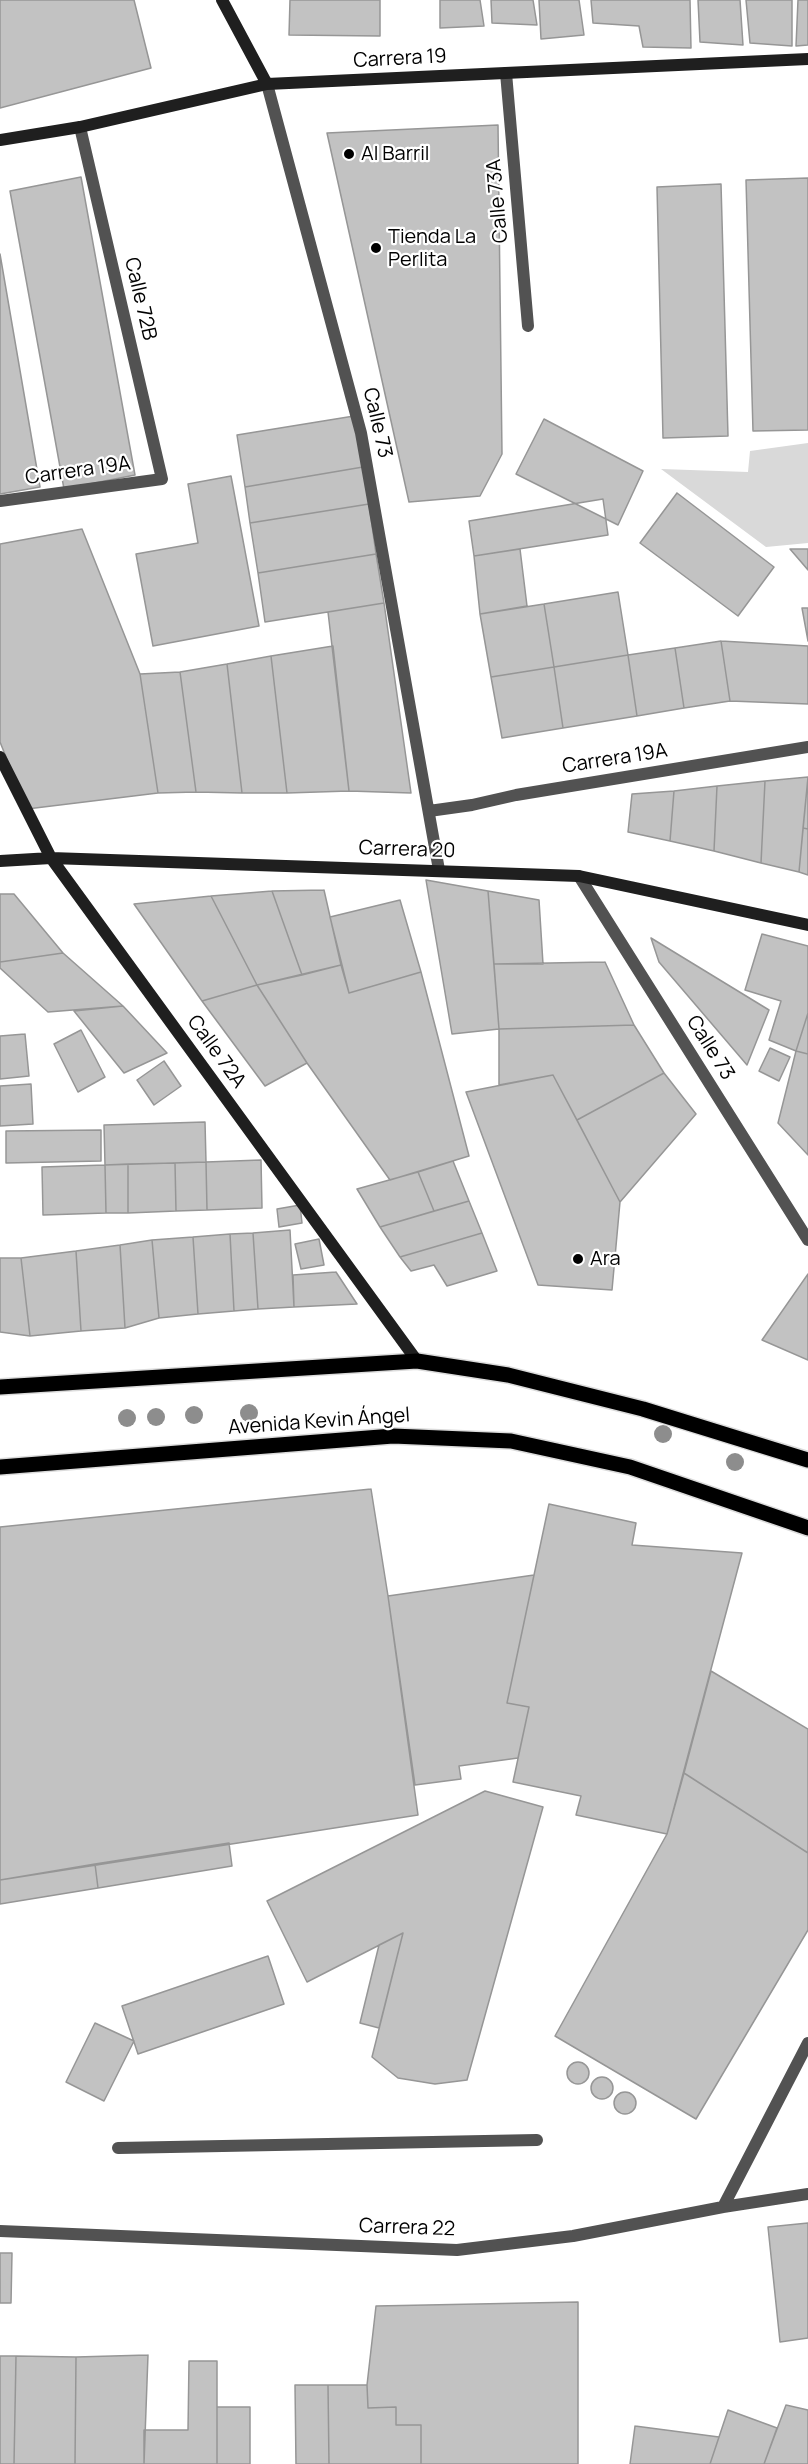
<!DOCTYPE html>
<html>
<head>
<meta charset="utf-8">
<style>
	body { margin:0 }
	canvas { display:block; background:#fff }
</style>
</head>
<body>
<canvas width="808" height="2464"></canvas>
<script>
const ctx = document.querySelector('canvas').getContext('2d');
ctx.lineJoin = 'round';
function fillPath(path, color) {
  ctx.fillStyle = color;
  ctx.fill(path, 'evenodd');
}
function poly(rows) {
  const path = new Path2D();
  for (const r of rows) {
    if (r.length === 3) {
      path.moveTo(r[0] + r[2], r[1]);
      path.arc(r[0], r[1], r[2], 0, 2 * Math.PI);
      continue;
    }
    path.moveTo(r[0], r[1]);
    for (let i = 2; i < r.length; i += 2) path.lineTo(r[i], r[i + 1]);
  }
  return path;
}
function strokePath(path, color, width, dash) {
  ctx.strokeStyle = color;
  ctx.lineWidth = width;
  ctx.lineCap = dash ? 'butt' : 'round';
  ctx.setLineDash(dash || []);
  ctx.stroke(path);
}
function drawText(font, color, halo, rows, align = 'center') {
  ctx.font = font + ' Manrope,sans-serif';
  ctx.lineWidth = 4.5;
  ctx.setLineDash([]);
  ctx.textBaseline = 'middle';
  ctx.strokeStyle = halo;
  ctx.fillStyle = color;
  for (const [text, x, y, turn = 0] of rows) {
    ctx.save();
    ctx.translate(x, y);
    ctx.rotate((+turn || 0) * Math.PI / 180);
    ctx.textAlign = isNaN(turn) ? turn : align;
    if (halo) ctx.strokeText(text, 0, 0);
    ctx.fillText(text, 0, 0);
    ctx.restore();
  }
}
fillPath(poly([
	[808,443,808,543,766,547,661,469,748,472,750,451]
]), '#d9d9d9');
const building = poly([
	[0,0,134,0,151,68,0,108,0,0],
	[290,0,380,0,380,36,289,35,290,0],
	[440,0,480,0,484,26,440,28,440,0],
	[491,0,533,0,537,25,492,23,491,0],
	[539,0,579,0,584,35,541,39,539,0],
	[591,0,690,0,691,48,643,47,639,26,593,23,591,0],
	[698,0,740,0,743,45,700,42,698,0],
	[746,0,792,0,792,46,750,43,746,0],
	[798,0,808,0,808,45,796,46,798,0],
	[498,125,502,454,480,496,409,502,327,133,498,125],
	[81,177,135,475,64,489,10,191,81,177],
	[808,178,808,430,753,431,746,180,808,178],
	[721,184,728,436,663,438,657,187,721,184],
	[0,254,40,487,0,494,0,254],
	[354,416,363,467,245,487,237,435,354,416],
	[544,419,643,471,618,525,516,474,544,419],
	[363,467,369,504,250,523,245,487,363,467],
	[231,476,259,626,153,646,136,554,198,543,188,484,231,476],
	[677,493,774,567,738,616,640,543,677,493],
	[603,499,608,535,474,556,469,521,603,499],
	[369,504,376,554,258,573,250,523,369,504],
	[82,529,140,674,158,793,27,809,0,742,0,544,82,529],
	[520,549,527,606,480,614,474,556,520,549],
	[790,549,808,549,808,570,790,549],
	[376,554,384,603,265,622,258,573,376,554],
	[618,592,628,655,554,667,544,604,618,592],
	[384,603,411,793,349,791,328,612,384,603],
	[544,604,554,667,491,677,480,614,544,604],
	[802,608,808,608,808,641,802,608],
	[721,641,730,701,684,708,675,648,721,641],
	[721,641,808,646,808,704,730,701,721,641],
	[333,646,349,791,287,793,271,656,333,646],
	[675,648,684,708,637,716,628,655,675,648],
	[628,655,637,716,563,728,554,667,628,655],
	[271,656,287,793,242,793,227,664,271,656],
	[227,664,242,793,196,792,180,672,227,664],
	[554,667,563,728,502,738,491,677,554,667],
	[180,672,196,792,158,793,140,674,180,672],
	[808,777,799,872,761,863,765,781,808,777],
	[808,777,808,829,803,828,808,777],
	[765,781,761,863,714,851,717,786,765,781],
	[717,786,714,851,670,841,674,791,717,786],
	[674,791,670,841,628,832,632,794,674,791],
	[803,828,808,829,808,875,799,872,803,828],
	[426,880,488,891,499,1029,452,1034,426,880],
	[324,890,341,965,302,975,272,891,324,890],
	[272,891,302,975,257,985,211,896,272,891],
	[488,891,539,900,543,964,494,964,488,891],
	[0,894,14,894,63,953,0,962,0,894],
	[211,896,257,985,202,1001,134,904,211,896],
	[400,900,421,972,349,993,330,917,400,900],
	[762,934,808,946,808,1013,796,1051,769,1040,781,1001,745,990,762,934],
	[651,938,769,1010,747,1065,659,962,651,938],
	[63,953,123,1006,48,1012,0,968,0,962,63,953],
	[605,962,634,1025,499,1029,494,964,605,962],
	[341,965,349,993,421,972,469,1156,390,1180,307,1063,257,985,341,965],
	[257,985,307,1063,265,1086,202,1001,257,985],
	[123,1006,167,1053,124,1073,74,1011,123,1006],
	[808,1013,808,1054,796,1051,808,1013],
	[634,1025,664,1073,577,1120,553,1075,499,1085,499,1029,634,1025],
	[81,1030,105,1077,78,1092,54,1044,81,1030],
	[25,1034,29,1076,0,1079,0,1036,25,1034],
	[770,1048,790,1057,779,1081,759,1071,770,1048],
	[796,1051,808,1054,808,1155,778,1123,796,1051],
	[164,1061,181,1086,154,1105,137,1080,164,1061],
	[664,1073,696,1114,620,1202,577,1120,664,1073],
	[553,1075,620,1202,612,1290,538,1285,466,1092,553,1075],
	[31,1084,33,1124,0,1126,0,1086,31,1084],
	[205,1122,206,1162,105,1165,104,1125,205,1122],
	[101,1130,101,1161,6,1163,6,1131,101,1130],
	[261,1160,262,1208,207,1210,206,1162,261,1160],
	[453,1161,469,1201,434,1211,418,1172,453,1161],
	[206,1162,207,1210,176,1211,175,1163,206,1162],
	[175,1163,176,1211,128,1213,128,1164,175,1163],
	[128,1164,128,1213,106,1213,105,1165,128,1164],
	[105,1165,106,1213,43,1215,42,1167,105,1165],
	[418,1172,434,1211,380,1227,357,1189,418,1172],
	[469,1201,482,1233,400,1257,380,1227,469,1201],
	[300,1205,302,1223,279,1227,277,1209,300,1205],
	[290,1230,294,1307,258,1309,253,1233,290,1230],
	[253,1233,258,1309,234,1311,230,1234,253,1233],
	[482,1233,497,1271,447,1286,434,1265,411,1271,400,1257,482,1233],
	[230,1234,234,1311,198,1314,193,1237,230,1234],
	[193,1237,198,1314,159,1318,152,1240,193,1237],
	[319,1239,324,1265,301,1269,295,1244,319,1239],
	[152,1240,159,1318,125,1328,120,1245,152,1240],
	[120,1245,125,1328,81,1331,76,1251,120,1245],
	[76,1251,81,1331,30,1336,21,1258,76,1251],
	[0,1258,21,1258,30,1336,0,1332,0,1258],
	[336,1272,357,1304,294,1307,293,1275,336,1272],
	[808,1274,808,1360,762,1340,808,1274],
	[371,1489,388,1596,418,1815,0,1880,0,1527,371,1489],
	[549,1504,636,1523,632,1545,742,1553,667,1834,576,1815,581,1796,513,1782,529,1707,507,1703,549,1504],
	[534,1575,507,1703,529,1707,518,1758,459,1766,461,1779,415,1785,388,1596,534,1575],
	[711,1671,808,1729,808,1853,684,1773,711,1671],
	[684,1773,808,1853,808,1930,696,2119,555,2036,667,1834,684,1773],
	[485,1791,543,1807,467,2080,435,2084,398,2078,372,2057,403,1933,307,1982,267,1901,485,1791],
	[229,1843,232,1866,98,1888,95,1864,229,1843],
	[95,1864,98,1888,0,1904,0,1880,95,1864],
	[403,1933,379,2028,360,2023,379,1945,403,1933],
	[268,1956,284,2004,138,2054,122,2006,268,1956],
	[95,2023,134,2041,104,2101,66,2082,95,2023],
	[578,2073,11],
	[602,2088,11],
	[625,2103,11],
	[808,2223,808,2338,780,2342,768,2227,808,2223],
	[0,2253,12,2253,11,2303,0,2303,0,2253],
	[578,2302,578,2464,421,2464,421,2425,396,2425,396,2407,368,2408,367,2385,376,2306,578,2302],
	[148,2355,144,2464,75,2464,76,2357,148,2355],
	[0,2356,16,2356,14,2464,0,2464,0,2356],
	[16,2356,76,2357,75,2464,14,2464,16,2356],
	[189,2361,217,2361,217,2464,144,2464,144,2430,188,2430,189,2361],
	[295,2385,328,2385,329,2464,296,2464,295,2385],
	[328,2385,367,2385,368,2408,396,2407,396,2425,421,2425,421,2464,329,2464,328,2385],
	[786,2405,808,2410,808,2464,764,2464,786,2405],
	[217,2407,250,2407,250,2464,217,2464,217,2407],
	[728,2410,777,2428,764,2464,710,2464,728,2410],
	[635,2426,719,2437,710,2464,630,2464,635,2426]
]);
fillPath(building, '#c2c2c2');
strokePath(building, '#969696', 1.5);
const primary = poly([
	[0,1387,417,1361,508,1375,643,1409,808,1460],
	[0,1467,393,1436,511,1441,630,1467,808,1528]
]);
strokePath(primary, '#dbdbdb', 18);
strokePath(poly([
	[118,2148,537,2140]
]), '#525252', 12);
strokePath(poly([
	[506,73,528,326],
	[267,84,361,433,439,870],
	[0,501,162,479,80,127],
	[429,811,472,805,516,795,808,747],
	[579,876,808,1240],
	[723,2207,808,2043],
	[0,2231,457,2250,573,2236,723,2207,808,2194]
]), '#525252', 12);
strokePath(poly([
	[222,0,267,84],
	[0,140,80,127,267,84,808,59],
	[0,757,51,858,417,1361],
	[0,861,51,858,579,876,808,925]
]), '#1f1f1f', 12);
strokePath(primary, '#000', 15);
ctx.fillStyle = '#8d8d8d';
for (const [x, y] of [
	[249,1413],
	[194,1415],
	[156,1417],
	[127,1418],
	[663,1434],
	[735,1462]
]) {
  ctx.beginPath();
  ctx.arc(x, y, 9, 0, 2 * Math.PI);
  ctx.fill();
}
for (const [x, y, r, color] of [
	[349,154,6,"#000"],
	[376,248,6,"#000"],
	[578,1259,6,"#000"]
]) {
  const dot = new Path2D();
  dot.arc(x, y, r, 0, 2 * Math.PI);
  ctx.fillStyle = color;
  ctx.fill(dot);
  strokePath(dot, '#fff', 2);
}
drawText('20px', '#000', '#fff', [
	["Carrera 19",400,59,-3],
	["Calle 73A",498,201,-95],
	["Calle 72B",140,299,77],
	["Calle 73",377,423,77],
	["Carrera 19A",78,471,-8],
	["Carrera 19A",615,759,-9],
	["Carrera 20",407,850,2],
	["Calle 73",710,1048,58],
	["Calle 72A",216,1052,54],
	["Avenida Kevin Ángel",319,1422,-4],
	["Carrera 22",407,2228,2]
]);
drawText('20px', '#000', '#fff', [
	["Al Barril",361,154],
	["Tienda La",388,237],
	["Perlita",388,260],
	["Ara",590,1259]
], 'left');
</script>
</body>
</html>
